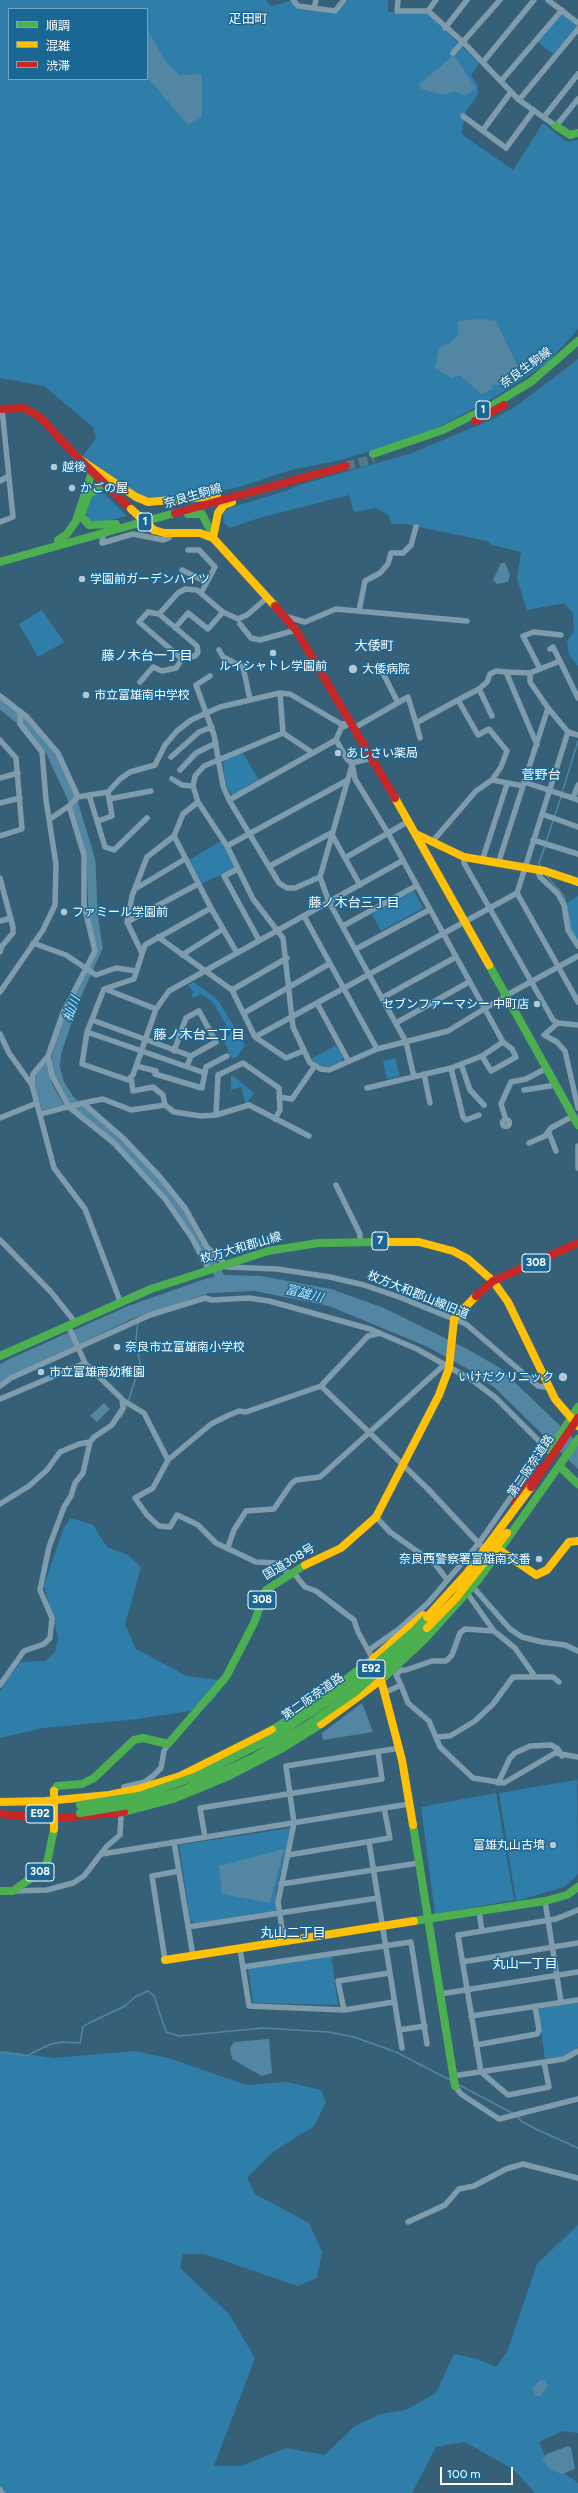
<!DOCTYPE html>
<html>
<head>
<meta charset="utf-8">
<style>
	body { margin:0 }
	#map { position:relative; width:578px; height:2493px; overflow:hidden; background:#366078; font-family:Figtree,"Noto Sans JP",sans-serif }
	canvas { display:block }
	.legend { position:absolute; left:8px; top:8px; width:140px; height:72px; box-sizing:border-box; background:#1b6793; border:1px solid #76a4be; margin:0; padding:5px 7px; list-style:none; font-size:12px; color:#fff }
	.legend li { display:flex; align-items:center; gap:8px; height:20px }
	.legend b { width:20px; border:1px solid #76a4be }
	.scale { position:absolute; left:440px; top:2467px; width:73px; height:18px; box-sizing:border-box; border:2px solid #fff; border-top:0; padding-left:5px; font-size:12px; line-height:14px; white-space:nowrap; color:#fff; -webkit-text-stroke:3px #1b6793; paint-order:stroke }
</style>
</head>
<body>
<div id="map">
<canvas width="578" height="2493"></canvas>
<ul class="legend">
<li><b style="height:5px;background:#4caf50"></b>順調</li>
<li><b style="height:5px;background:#ffc107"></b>混雑</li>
<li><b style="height:5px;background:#c62828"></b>渋滞</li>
</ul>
<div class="scale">100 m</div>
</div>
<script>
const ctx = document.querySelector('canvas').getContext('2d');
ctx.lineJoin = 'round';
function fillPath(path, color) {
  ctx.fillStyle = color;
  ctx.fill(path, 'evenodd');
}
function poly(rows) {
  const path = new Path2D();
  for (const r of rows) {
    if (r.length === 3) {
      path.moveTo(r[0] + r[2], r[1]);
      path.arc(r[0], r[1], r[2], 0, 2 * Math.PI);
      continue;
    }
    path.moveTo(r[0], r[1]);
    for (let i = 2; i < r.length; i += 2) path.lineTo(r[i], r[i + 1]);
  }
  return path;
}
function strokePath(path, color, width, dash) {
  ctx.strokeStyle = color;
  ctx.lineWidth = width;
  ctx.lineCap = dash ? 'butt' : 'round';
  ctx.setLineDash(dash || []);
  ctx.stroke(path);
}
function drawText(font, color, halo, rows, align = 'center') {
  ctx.font = font + ' Figtree,"Noto Sans JP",sans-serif';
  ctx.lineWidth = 3;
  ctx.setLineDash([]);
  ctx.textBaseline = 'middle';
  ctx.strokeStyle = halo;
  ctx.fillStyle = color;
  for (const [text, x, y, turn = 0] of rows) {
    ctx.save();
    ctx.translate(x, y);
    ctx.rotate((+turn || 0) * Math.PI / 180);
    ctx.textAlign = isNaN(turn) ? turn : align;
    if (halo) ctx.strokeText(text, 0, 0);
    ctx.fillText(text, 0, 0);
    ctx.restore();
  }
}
fillPath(poly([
	[0,0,266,0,271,6,290,1,299,9,334,14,349,0,388,0,388,12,427,13,479,63,471,75,477,84,478,94,465,113,462,133,464,136,513,170,543,123,567,142,578,140,578,329,547,363,497,396,437,428,371,451,336,461,291,470,239,487,198,496,148,499,139,495,83,456,96,438,93,427,44,386,0,378],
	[9,9,147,9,147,79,9,79],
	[562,14,577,26,553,54,538,42],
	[578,359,578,666,569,655,567,641,574,632,573,613,564,603,527,610,517,579,521,552,492,545,487,541,405,524,392,524,388,515,376,508,354,512,349,495,259,518,230,528,224,523,223,514,229,508,286,491,299,485,412,453,493,419,515,407],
	[98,493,105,494,127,516,103,522,93,522,87,519,86,516,91,496],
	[42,610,64,642,38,657,19,624],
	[242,752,259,780,232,795,225,783,223,761],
	[221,841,237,868,202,883,189,860],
	[414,891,423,908,381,931,372,914],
	[578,896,578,944,570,929,565,904],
	[194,982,218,1000,245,1045,238,1056,232,1059,223,1039,231,1034,213,1002,201,994,193,998,192,997,193,992,188,985],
	[336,1045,343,1057,341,1062,326,1067,315,1064,311,1059],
	[395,1058,400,1076,387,1079,383,1061],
	[231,1074,254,1093,246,1104,241,1087,231,1090],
	[71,1518,93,1525,107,1547,128,1555,141,1567,125,1625,136,1649,187,1676,225,1681,214,1699,203,1709,138,1719,43,1728,0,1738,0,1691,7,1679,21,1662,45,1661,55,1652,58,1638,44,1586,64,1527],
	[577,1780,578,1874,564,1887,516,1901,499,1793],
	[496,1793,514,1900,435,1914,421,1807],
	[291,1828,276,1892,276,1911,195,1923,190,1920,179,1845],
	[331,1955,338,2005,253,2003,248,1968],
	[578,2003,578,2047,573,2052,561,2057,545,2059,538,2009],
	[4,2051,54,2058,135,2051,168,2058,247,2085,287,2082,321,2090,326,2102,314,2126,273,2152,247,2178,255,2194,309,2223,322,2252,317,2278,298,2286,204,2254,183,2254,180,2268,229,2314,255,2358,214,2466,241,2466,286,2448,325,2455,355,2426,380,2414,406,2410,436,2393,454,2354,477,2359,496,2367,507,2352,537,2264,578,2225,578,2433,562,2431,539,2442,547,2461,578,2483,578,2493,535,2493,513,2469,465,2442,436,2447,412,2493,0,2493,0,2052]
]), '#2f7ea9');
fillPath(poly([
	[147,29,166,62,180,75,202,74,202,117,188,125,147,77],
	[454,55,476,89,465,96,454,91,444,95,421,89,419,84],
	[482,319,496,321,519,369,518,375,498,386,496,384,492,385,493,389,481,394,460,375,451,378,435,368,439,348,450,343,458,335,458,321],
	[501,563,505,563,510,575,508,582,497,584,493,580],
	[47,1061,51,1082,64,1105,42,1110,34,1084,37,1072],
	[224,1275,261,1276,331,1289,384,1308,469,1350,500,1368,578,1443,578,1469,495,1388,468,1369,428,1347,329,1306,255,1291,209,1293,132,1319,0,1382,0,1364,7,1360,128,1306,205,1279],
	[104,1403,110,1409,97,1422,90,1416],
	[362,1703,373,1732,323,1740,322,1733],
	[284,1849,270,1903,222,1894,219,1866],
	[269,2039,272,2073,262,2076,232,2059,230,2048,234,2042],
	[545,2379,548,2385,541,2396,535,2396,532,2389,539,2381],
	[568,2446,571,2448,575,2469,562,2474,551,2470,542,2459,547,2454]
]), '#5286a3');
strokePath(poly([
	[562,793,578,741],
	[546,842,561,797],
	[541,867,539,863,545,846],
	[545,874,564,896,572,929,576,938],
	[128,1402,140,1365,136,1338,138,1322],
	[121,1418,127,1405],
	[0,2052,26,2056,51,2044,62,2042,80,2043,83,2027,89,2023,125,2006,135,1997,148,1991,154,1996,166,2032,179,2036,263,2028,328,2032,354,2037,396,2052,452,2081],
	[459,2085,514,2114],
	[517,2116,521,2121,536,2129,578,2148]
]), '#5286a3', 1.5);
strokePath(poly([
	[0,704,29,727,50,751,72,798,91,861,93,913,98,948,74,1001,57,1052,55,1067,60,1084,70,1100,113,1136,149,1171,181,1212,224,1283]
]), '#5286a3', 9);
strokePath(poly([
	[346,466,374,459]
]), '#54788c', 9, [9, 4.5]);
strokePath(poly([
	[293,0,298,6,335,11,344,0],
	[398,0,397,11,428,11,464,43,519,100,556,126,578,99],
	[548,0,578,23],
	[314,8,316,0],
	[428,11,436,0],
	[445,28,467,0],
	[453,53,500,0],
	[483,62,534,0],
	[501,81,562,10],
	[519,100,578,29],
	[463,116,506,148,534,110],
	[544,117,578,74],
	[483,130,511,92],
	[0,481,7,477],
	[0,522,13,517,2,409],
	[103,534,102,543,133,534,163,540,169,538,171,533],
	[188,550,199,550,215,567,201,593],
	[182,570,206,582],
	[359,611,365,581,380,573,388,564,391,553,403,553,411,545,416,527],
	[148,612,159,614,197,646,198,652,195,656,182,659,139,622,148,612],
	[159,614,178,593,185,589,197,590,223,612,238,619,247,615,268,597],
	[284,616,305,622,336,609,467,621],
	[240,624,251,638,260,640,296,630],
	[175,628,188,613,208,629,223,612],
	[550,649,553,647,560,661],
	[219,650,223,657,243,667,250,699],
	[539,667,523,636,534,632,561,635],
	[383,673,398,703],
	[530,673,560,661,578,698],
	[210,676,196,685,214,735,223,786,229,800,279,883,287,888,295,888,320,877],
	[140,682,153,667,162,671,176,668,182,659],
	[479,689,492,716],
	[280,693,283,733,204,766,195,776,193,786,198,802,227,846,253,899,283,938,293,1027,310,1063,321,1069,329,1070,377,1049,448,1031,507,995,578,956],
	[0,696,27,717,58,753,78,797],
	[416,723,420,738],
	[347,725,341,728,336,740,347,759,352,763,372,758],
	[354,728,408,697,416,723,458,700],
	[283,733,313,753],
	[0,740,16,758,22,829,0,836],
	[537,745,506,672,530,673,530,682,548,708,568,732,578,735],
	[171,757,199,732,212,727],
	[352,763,355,779,388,833,503,1042,482,1056,451,1068,367,1088],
	[352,765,320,877,329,902,406,1042,414,1077],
	[180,770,196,753,216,743],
	[0,778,18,773],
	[172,779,182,785,193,786],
	[492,780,501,767,507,751,489,729,478,735,458,700,479,689,487,682,490,674,496,671,506,672],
	[524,782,578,800],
	[89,795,105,847,114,850,147,818],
	[573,798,578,785],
	[109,799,151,791],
	[229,800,336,740],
	[0,803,20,798],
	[69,806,84,855,84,905,95,951,63,1013,48,1056,52,1076,69,1107,114,1143,165,1199,192,1238,209,1270],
	[542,814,578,827],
	[50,819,69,806,78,797,108,792,120,779,130,772,155,765,165,745,177,731,191,720,220,707,280,693,290,694,341,724,351,723],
	[98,821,112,816,108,792],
	[174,836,211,908,237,953],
	[533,840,578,854],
	[432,842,476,791,492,780,523,786],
	[227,846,346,781],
	[464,857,464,863,553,1020,558,1023,578,1025],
	[345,858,409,821],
	[482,861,507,784],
	[498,864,548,708],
	[270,866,331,833,360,885],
	[238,869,224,876,259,940],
	[537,869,540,877,558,894,564,905,568,930,578,946],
	[0,878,13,927,13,933,2,946,0,952],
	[135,889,185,859],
	[517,893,578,1002],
	[211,908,145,945,134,979,104,989,87,1032,82,1064,128,1080,133,1075,156,1009,169,991,402,861],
	[304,916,377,1049],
	[0,921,11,918],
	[127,922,198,884],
	[343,926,416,886],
	[158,937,232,990,255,1037,286,1058,303,1051],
	[33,943,66,955,96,975,116,968,136,971],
	[356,949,429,910],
	[142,953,127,922,132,896,147,857,174,836,183,814,198,802],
	[182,955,223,929],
	[105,989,156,1009],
	[232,990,287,958],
	[0,992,43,930,55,905,56,864,46,800,42,752,20,724,20,711],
	[382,998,456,957],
	[317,1003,348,1060],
	[244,1013,329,964],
	[92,1020,191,1056],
	[396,1023,469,982],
	[558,1023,544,1035,557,1042,565,1051,578,1108],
	[87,1032,202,1072],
	[0,1034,9,1053,32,1085,54,1168,85,1209,120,1301],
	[255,1037,517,893,568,732],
	[174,1051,186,1018,199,1011,216,1042,191,1056,187,1066],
	[482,1056,491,1071,516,1057,512,1049,503,1042],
	[461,1064,470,1090,484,1105],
	[136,1066,156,1071,155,1074,202,1088,206,1067,227,1056],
	[451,1068,463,1117,466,1120,479,1115],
	[424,1074,430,1103],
	[131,1077,133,1091,153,1087,163,1095,165,1105],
	[32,1085,33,1074,48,1056],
	[524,1090,556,1085],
	[279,1097,292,1099,314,1067],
	[83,1103,103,1099,131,1110,165,1105,174,1112,201,1116,216,1115,249,1105,309,1136],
	[40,1114,83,1103,123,1138,160,1177,185,1208,207,1247,226,1265],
	[216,1115,218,1075,243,1063,279,1088,280,1110,275,1119],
	[0,1118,37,1103],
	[506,1123,3.5],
	[506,1120,501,1104,511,1082,526,1079,547,1068],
	[549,1133,556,1151],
	[529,1143,545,1136,551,1128,573,1116],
	[578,1146,578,1168],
	[336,1185,360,1234,360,1242],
	[0,1240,51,1292,75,1322],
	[227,1267,277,1269,330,1277,364,1285,399,1297,466,1324,538,1386,550,1388],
	[0,1386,11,1378,150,1315,205,1298,212,1300,249,1298,269,1301,370,1329,417,1349,472,1380,496,1398,550,1452],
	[321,1386,368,1336,380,1333],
	[0,1399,85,1363],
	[124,1401,144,1413,168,1460,153,1488,135,1498,147,1515,159,1526,170,1527,177,1515,188,1520,198,1525,216,1543,256,1562,278,1563,290,1575],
	[168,1460,211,1424,227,1416,239,1411,246,1412,321,1386,428,1489,486,1551],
	[0,1504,29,1486,47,1470,60,1452,79,1444,90,1442],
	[376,1517,390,1532,435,1564,445,1577],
	[228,1547,234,1530,246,1511,274,1509,291,1484,296,1480,320,1477,444,1365],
	[293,1572,305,1587,316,1591,354,1620,358,1632,373,1659],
	[473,1587,510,1629,522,1637,542,1642,565,1645,578,1651],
	[467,1593,494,1631],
	[369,1650,399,1629,428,1603,479,1543,545,1448],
	[0,1685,24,1651,44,1644,50,1638,52,1618,40,1590,49,1547,64,1507,71,1496,75,1483,83,1473,90,1442,94,1437,112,1425,123,1408,122,1399,85,1363,68,1325],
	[401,1685,396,1675,401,1670,406,1670,432,1661,446,1661,452,1655,460,1633,465,1629,494,1631,515,1648,534,1675],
	[386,1692,401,1685,408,1703,429,1721,440,1747,473,1778,504,1783,555,1753,578,1757],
	[437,1737,450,1736,475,1721,493,1704,513,1677,553,1677,559,1682],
	[498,1783,510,1758,515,1753,530,1746,551,1745,558,1749,562,1756],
	[124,1787,145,1782,153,1776,161,1768,164,1751,168,1744],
	[205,1837,200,1808,382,1779,378,1752],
	[174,1842,193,1956],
	[369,1842,402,2048],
	[102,1854,409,1804],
	[288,1855,390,1838,384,1808],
	[281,1884,419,1863],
	[15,1891,47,1890,73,1883,84,1876,107,1846,120,1835,121,1816],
	[545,1901,561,2002],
	[479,1911,482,1931],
	[188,1927,378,1898],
	[284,1942,278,1902,294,1823,286,1766,400,1748],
	[240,1949,249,2006,344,2010,394,2002],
	[165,1960,152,1876,179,1871],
	[462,1962,578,1943],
	[243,1967,411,1942,427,2044],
	[440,1994,578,1972],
	[344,2010,338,1981,389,1973],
	[471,2016,578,2000],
	[399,2030,425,2026],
	[476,2045,537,2034,539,2030,535,2006],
	[544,2062,549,2087,508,2095,481,2072,458,1935,556,1919,578,1910],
	[453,2076,564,2059,578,2051],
	[455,2086,461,2094,499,2119,578,2099],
	[408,2222,445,2205,459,2189,474,2186,506,2169,523,2164,578,2178],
	[0,2490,2,2493]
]), '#7e9cab', 5.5);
strokePath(poly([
	[556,126,570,135,578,133],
	[373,454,443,430,493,405,532,381,578,341],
	[104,484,88,495,81,516,89,525,116,524],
	[188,514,202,514,213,536],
	[58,540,67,534,76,521,92,472],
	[0,562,175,513],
	[489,965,578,1125],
	[0,1356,151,1289,268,1251,318,1243,378,1242],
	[551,1450,578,1407],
	[559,1466,578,1484],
	[381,1680,424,1640,479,1579,578,1439],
	[272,1730,321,1698,373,1659],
	[54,1791,57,1786,82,1784,94,1778,134,1740,143,1738,168,1744,226,1677,254,1623,266,1590,305,1565],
	[124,1812,173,1799,229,1776,281,1749,321,1724],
	[413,1825,455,2086],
	[0,1891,13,1891,41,1871,47,1863,54,1829],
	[414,1921,545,1901,567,1895,578,1887]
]), '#4caf50', 8);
strokePath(poly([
	[78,458,136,497,148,502,217,496],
	[154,530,164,533,200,533,213,538,275,606],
	[213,538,218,513,224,505,232,502],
	[395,798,489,965],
	[416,834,464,857,545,871,578,882],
	[378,1242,419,1242,453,1251,468,1259,493,1281,508,1302,555,1399,578,1426],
	[501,1551,536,1575,547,1570,569,1542,578,1541],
	[305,1565,341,1548,376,1517,439,1395,449,1368,454,1319,476,1296],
	[375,1665,373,1659,423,1615],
	[380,1676,402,1760,413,1825],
	[321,1724,381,1680],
	[0,1802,46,1801,109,1795,138,1789,180,1776,272,1730],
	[165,1960,414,1921]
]), '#ffc107', 8);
strokePath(poly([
	[0,409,24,408,40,417,78,458,131,509],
	[475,421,504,405],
	[175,513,346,466],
	[275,606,296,630,395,798],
	[476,1296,493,1281,578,1243],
	[515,1503,539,1468],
	[0,1814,50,1819,124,1812]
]), '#c62828', 8);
strokePath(poly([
	[80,1805,139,1796,197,1776,274,1737,349,1687,415,1630,427,1617],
	[80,1813,141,1803,186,1789,253,1758,303,1728,354,1693,427,1628]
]), '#4caf50', 8);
strokePath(poly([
	[131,509,154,530],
	[427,1617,467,1573,531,1487],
	[427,1628,456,1598,507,1533],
	[54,1791,54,1829]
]), '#ffc107', 8);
strokePath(poly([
	[531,1487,578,1418]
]), '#c62828', 8);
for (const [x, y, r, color] of [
	[54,467,4,"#b9c7d0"],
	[72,488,4,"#b9c7d0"],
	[82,579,4,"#b9c7d0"],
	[273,653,4,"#b9c7d0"],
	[353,669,5,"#b9c7d0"],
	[86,695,4,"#b9c7d0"],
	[338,753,4,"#b9c7d0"],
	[64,912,4,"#b9c7d0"],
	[537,1004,4,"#b9c7d0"],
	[117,1347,4,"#b9c7d0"],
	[41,1372,4,"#b9c7d0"],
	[563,1377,5,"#b9c7d0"],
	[539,1559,4,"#b9c7d0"],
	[553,1845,4,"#b9c7d0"]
]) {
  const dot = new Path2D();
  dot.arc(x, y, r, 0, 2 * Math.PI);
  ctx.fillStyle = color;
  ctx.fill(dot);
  strokePath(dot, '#1b6793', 1.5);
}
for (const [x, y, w] of [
	[483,410,14],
	[145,522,14],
	[380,1241,16],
	[536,1263,28],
	[262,1600,28],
	[371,1669,28],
	[40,1814,28],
	[40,1872,28]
]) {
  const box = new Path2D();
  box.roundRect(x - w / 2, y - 9, w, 18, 3);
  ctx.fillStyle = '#1b6793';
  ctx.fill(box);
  strokePath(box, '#fff', 1);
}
drawText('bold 11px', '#fff', null, [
	["1",483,410],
	["1",145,522],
	["7",380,1241],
	["308",536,1263],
	["308",262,1600],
	["E92",371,1669],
	["E92",40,1814],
	["308",40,1872]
]);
drawText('12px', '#fff', '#1b6793', [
	["奈良生駒線",526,368,-36],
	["奈良生駒線",193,496,-16],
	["枚方大和郡山線",241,1248,-16],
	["枚方大和郡山線旧道",418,1295,22],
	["第二阪奈道路",531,1466,-56],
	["国道308号",289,1562,-31],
	["第二阪奈道路",313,1697,-35]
]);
drawText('12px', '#fff', '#1b6793', [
	["越後",62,467],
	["かごの屋",80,488],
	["学園前ガーデンハイツ",90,579],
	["ルイシャトレ学園前",273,666,"center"],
	["大倭病院",362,669],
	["市立富雄南中学校",94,695],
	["あじさい薬局",346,753],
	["ファミール学園前",72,912],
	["セブンファーマシー 中町店",529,1004,"right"],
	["奈良市立富雄南小学校",125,1347],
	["市立富雄南幼稚園",49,1372],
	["いけだクリニック",554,1377,"right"],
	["奈良西警察署富雄南交番",531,1559,"right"],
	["富雄丸山古墳",545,1845,"right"]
], 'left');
drawText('13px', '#fff', '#1b6793', [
	["疋田町",248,19],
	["大倭町",374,646],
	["藤ノ木台一丁目",147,656],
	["菅野台",541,775],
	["藤ノ木台三丁目",354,903],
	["藤ノ木台二丁目",199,1035],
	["丸山二丁目",293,1933],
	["丸山一丁目",525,1964]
]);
drawText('italic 13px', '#bee3f7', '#1b6793', [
	["杣川",72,1009,-70],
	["富雄川",304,1294,14]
]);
</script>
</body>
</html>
